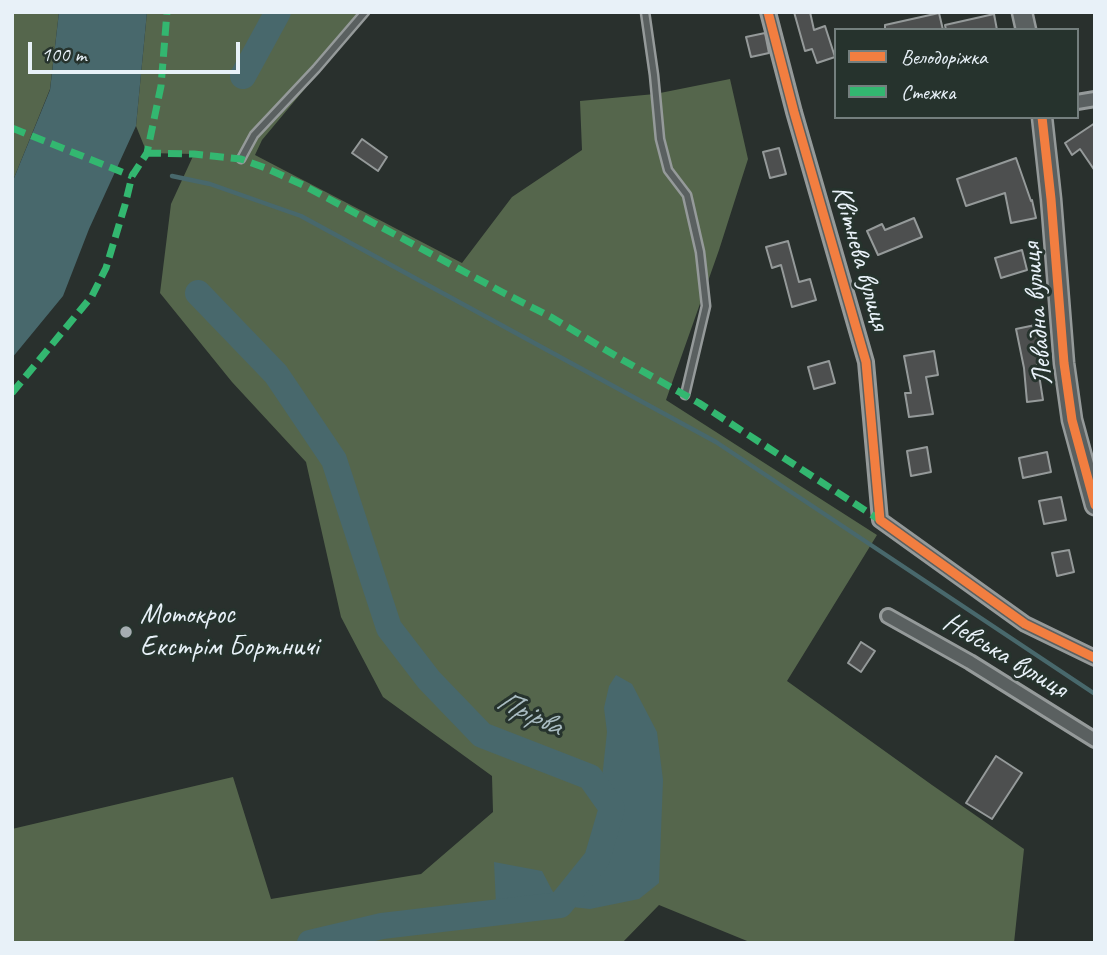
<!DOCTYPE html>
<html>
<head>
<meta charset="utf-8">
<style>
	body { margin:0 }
	#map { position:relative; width:1107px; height:955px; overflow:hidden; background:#29302d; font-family:Caveat,sans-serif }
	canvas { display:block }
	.frame { position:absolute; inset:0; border:14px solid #e8f1f8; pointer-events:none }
	.legend { position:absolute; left:834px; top:28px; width:245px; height:91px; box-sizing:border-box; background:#26332d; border:2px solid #747f7e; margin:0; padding:9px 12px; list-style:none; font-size:21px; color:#e8f1f8 }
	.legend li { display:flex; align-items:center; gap:14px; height:35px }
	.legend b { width:35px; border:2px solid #747f7e }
	.scale { position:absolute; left:28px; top:42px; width:212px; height:32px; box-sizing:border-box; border:4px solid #e8f1f8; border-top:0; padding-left:9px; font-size:21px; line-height:24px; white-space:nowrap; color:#e8f1f8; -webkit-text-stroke:5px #26332d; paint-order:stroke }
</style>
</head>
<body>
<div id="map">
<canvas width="1107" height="955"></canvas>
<div class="frame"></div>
<ul class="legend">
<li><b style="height:9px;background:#f27e40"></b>Велодоріжка</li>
<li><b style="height:9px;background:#33b770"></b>Стежка</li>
</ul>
<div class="scale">100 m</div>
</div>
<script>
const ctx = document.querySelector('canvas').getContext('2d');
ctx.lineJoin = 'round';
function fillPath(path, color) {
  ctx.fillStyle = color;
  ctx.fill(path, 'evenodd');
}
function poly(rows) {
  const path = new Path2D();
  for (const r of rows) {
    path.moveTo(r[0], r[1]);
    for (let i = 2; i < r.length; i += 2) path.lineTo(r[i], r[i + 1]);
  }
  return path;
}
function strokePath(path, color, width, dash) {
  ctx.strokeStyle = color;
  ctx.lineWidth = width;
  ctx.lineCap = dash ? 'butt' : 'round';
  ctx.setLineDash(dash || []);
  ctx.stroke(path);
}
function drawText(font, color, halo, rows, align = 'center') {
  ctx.font = font + ' Caveat,sans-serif';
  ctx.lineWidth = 6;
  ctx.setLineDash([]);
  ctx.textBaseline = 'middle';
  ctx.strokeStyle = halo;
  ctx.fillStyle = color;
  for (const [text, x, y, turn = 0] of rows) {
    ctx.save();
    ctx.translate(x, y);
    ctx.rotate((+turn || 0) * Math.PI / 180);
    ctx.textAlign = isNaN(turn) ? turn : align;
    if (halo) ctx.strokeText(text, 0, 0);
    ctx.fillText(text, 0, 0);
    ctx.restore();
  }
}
fillPath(poly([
	[12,12,59,12,50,89,12,183],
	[147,12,369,12,262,140,255,155,462,263,512,197,582,150,580,101,655,94,730,79,748,159,719,250,666,400,877,535,787,681,932,785,1024,849,1014,943,752,943,659,905,622,943,12,943,12,829,233,777,271,899,421,874,493,812,492,776,383,697,341,617,306,462,232,382,160,293,171,204,194,154,147,153,136,126]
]), '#55664c');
fillPath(poly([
	[59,12,147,12,136,126,89,229,63,296,12,358,12,183,50,90],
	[616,675,632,684,657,732,663,780,659,883,639,899,590,909,572,907,536,920,515,906,496,905,494,862,542,871,553,892,578,892,593,874,607,842,599,806,607,732,604,708,609,686]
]), '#48686c');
strokePath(poly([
	[172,176,210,184,301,216,716,442,1095,694]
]), '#48686c', 4.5);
strokePath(poly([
	[243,76,278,12],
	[198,293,276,374,334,460,389,628,429,680,482,735,590,777,612,808,597,859,560,905,382,926,310,943]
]), '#48686c', 26);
const building = poly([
	[794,12,810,12,814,30,825,26,835,57,817,63,812,49,805,51,794,12],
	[939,13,943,30,885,30,885,25,939,13],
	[994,14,997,30,946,30,945,25,994,14],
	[765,33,769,53,751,57,746,37,765,33],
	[1095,123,1095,171,1080,149,1072,155,1065,143,1095,123],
	[362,139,387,157,378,171,352,153,362,139],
	[779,148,786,174,770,178,763,152,779,148],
	[1016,158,1031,201,1032,200,1036,218,1011,223,1005,193,966,206,957,179,1016,158],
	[914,218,922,237,878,255,867,231,882,224,885,230,914,218],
	[788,241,799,282,810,279,816,300,792,307,781,265,772,268,766,247,788,241],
	[1022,250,1027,270,1001,278,995,258,1022,250],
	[1040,324,1047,360,1037,362,1043,400,1027,402,1024,368,1016,329,1040,324],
	[934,351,938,375,926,377,933,414,909,417,905,393,911,393,904,356,934,351],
	[829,361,835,383,814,389,808,367,829,361],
	[927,447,931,472,911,476,907,451,927,447],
	[1047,452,1051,472,1023,478,1019,458,1047,452],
	[1061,497,1066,520,1044,524,1039,501,1061,497],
	[1069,550,1074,572,1057,576,1052,553,1069,550],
	[861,642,875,651,861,672,848,663,861,642],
	[996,756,1022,773,992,819,966,803,996,756]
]);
fillPath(building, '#4d4f4f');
strokePath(building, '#959a9a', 2);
const lane = poly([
	[645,12,654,75,660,139,668,170,687,195,700,252,706,306,685,395],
	[241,159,254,135,316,69,365,12]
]);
const street = poly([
	[768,12,794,112,866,362,880,520,1025,624,1095,658],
	[1077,102,1095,99],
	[888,616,970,662,1095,740]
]);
const secondary = poly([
	[1022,12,1026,30],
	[1042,117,1051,199,1064,363,1072,420,1095,505]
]);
strokePath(lane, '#959a9a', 11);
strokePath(street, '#959a9a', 18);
strokePath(secondary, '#959a9a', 23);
strokePath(lane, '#5a6060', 6);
strokePath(street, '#5a6060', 12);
strokePath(secondary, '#5a6060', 18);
strokePath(poly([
	[12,128,132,176],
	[147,153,194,154,241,159,268,169,303,185,502,292,551,317,621,359,699,403,880,520],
	[12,393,92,296,106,268,125,205,132,176,147,153,161,86,167,12]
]), '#33b770', 7, [14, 7]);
strokePath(poly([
	[768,12,794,112,866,362,880,520,1025,624,1095,658],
	[1042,117,1051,199,1064,363,1072,420,1095,505]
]), '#f27e40', 9);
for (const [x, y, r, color] of [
	[126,632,7,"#a5adb1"]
]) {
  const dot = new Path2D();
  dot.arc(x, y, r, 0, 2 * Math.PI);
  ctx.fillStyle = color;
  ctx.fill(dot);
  strokePath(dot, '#26332d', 2.5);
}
drawText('28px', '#e8f1f8', '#26332d', [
	["Квітнева вулиця",860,258,74],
	["Левадна вулиця",1038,314,-95],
	["Невська вулиця",1005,656,31]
]);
drawText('28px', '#e8f1f8', '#26332d', [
	["Мотокрос",140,616],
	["Екстрім Бортничі",140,648]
], 'left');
drawText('italic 30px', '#a9bcc2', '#26332d', [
	["Прірва",529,714,25]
]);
</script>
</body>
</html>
